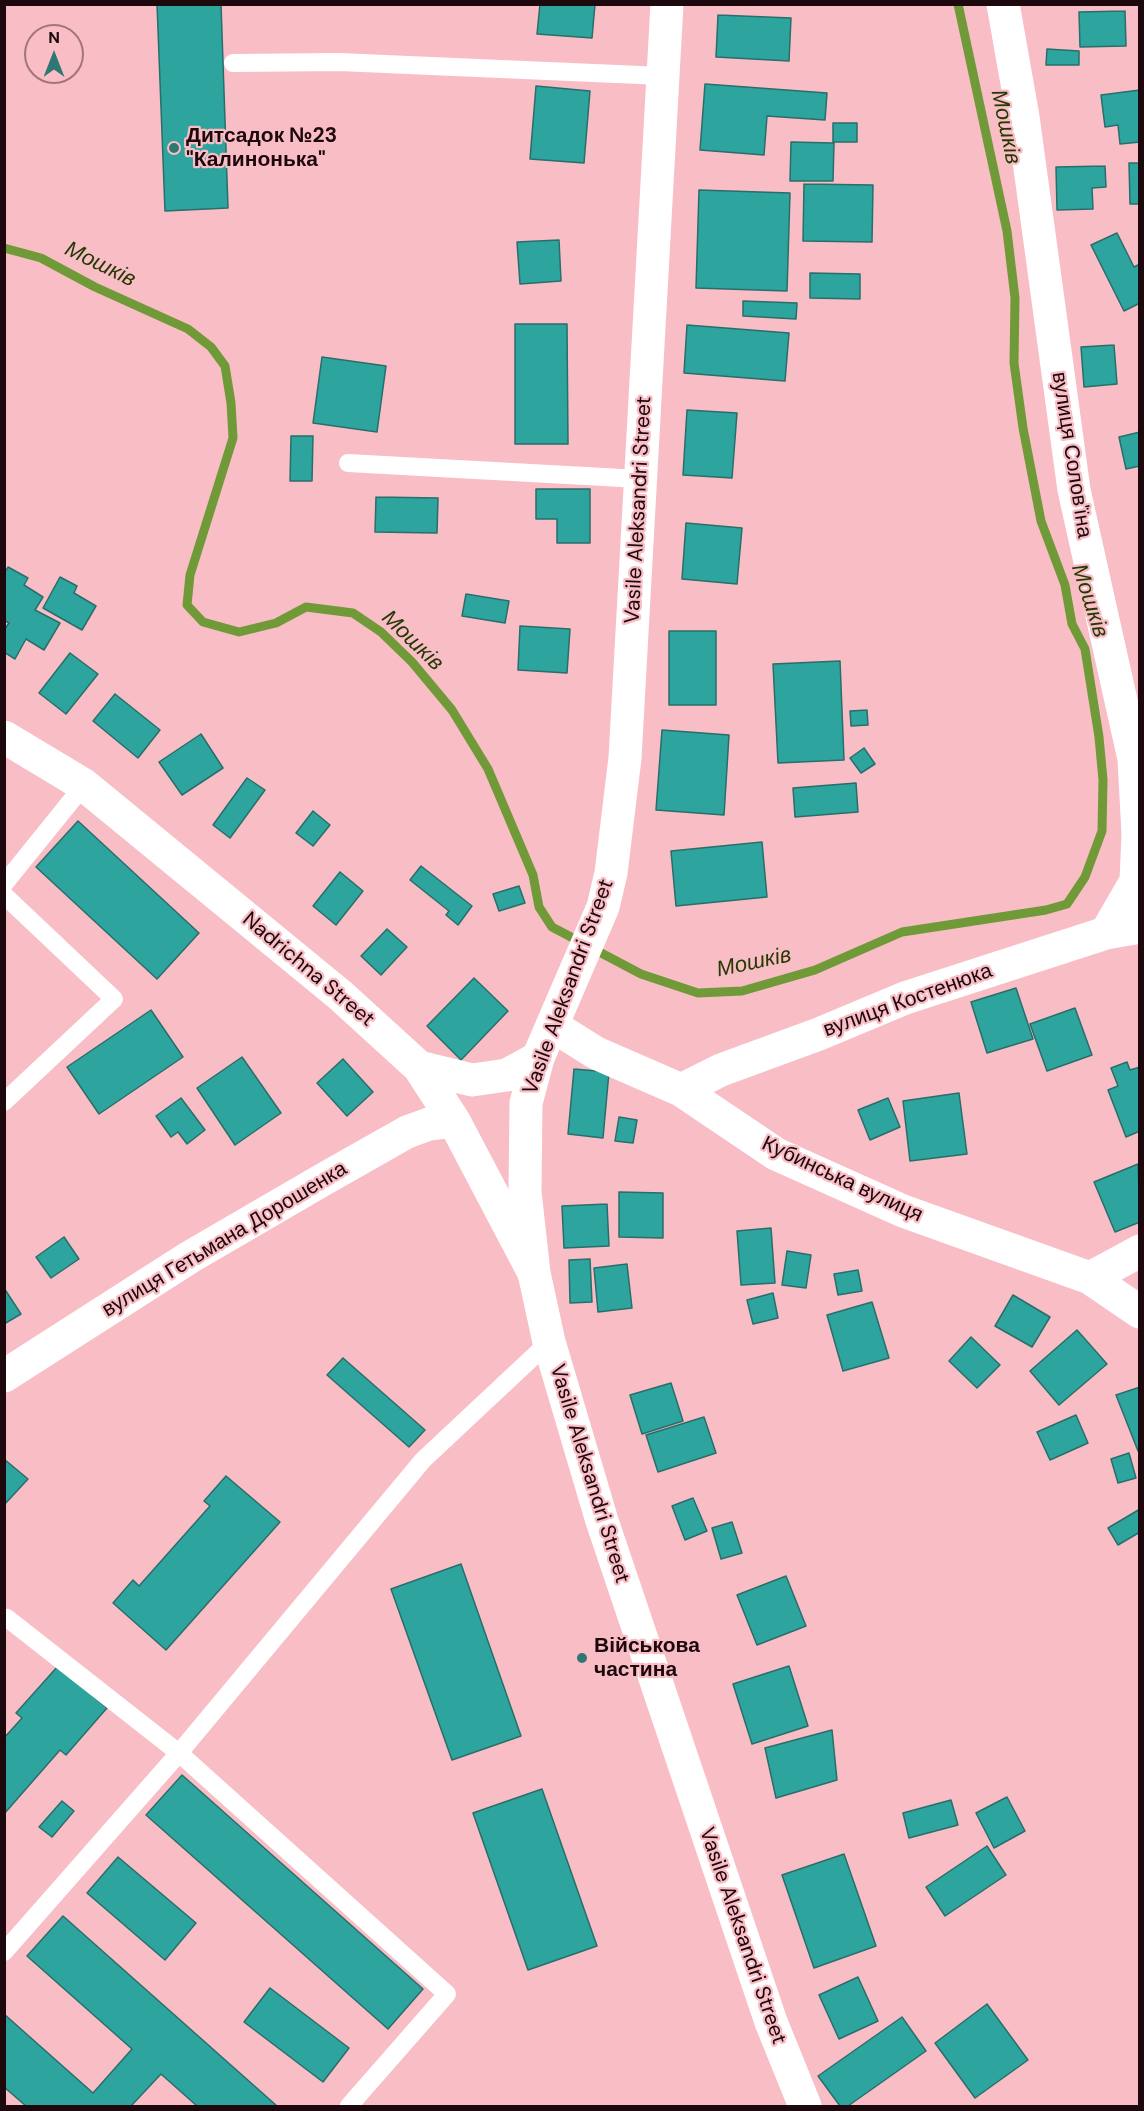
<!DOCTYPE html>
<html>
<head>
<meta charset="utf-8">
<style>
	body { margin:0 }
	#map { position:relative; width:1144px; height:2111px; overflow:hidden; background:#f9bdc5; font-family:"DM Sans",sans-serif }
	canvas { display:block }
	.frame { position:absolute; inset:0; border:6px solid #1d090d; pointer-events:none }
	.north { position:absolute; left:24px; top:24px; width:60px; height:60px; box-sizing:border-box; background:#f9bdc5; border:2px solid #a1757b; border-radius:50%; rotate:0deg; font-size:16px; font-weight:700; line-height:24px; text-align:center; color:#1d090d }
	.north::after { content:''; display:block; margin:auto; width:21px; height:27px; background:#2e7772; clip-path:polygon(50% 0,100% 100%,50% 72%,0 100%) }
</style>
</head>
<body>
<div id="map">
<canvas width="1144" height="2111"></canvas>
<div class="frame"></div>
<div class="north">N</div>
</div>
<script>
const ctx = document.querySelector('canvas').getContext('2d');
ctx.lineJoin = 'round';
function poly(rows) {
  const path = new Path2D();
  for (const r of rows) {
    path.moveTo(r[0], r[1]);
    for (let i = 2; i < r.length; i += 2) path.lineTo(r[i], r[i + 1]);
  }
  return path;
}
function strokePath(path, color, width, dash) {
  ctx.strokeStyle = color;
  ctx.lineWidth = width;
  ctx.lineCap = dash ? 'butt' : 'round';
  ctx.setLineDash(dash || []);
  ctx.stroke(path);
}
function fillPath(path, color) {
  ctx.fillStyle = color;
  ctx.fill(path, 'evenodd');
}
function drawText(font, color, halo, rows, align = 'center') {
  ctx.font = font + ' "DM Sans",sans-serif';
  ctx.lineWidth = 4.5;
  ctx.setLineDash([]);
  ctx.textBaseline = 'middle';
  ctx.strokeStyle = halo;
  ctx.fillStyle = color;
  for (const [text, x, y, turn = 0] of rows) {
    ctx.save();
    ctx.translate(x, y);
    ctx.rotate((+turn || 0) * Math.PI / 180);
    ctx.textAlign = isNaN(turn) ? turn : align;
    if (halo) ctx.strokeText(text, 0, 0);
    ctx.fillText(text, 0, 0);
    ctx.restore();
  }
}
strokePath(poly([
	[4,248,41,258,95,287,188,329,211,347,225,366,231,403,233,438,190,575,187,605,203,622,239,632,276,623,306,607,353,613,381,632,412,662,452,710,488,769,533,875,539,907,552,927,641,974,698,993,742,991,815,970,902,932,1046,910,1067,904,1085,877,1102,831,1103,780,1099,737,1085,649,1072,624,1065,585,1041,521,1023,428,1014,363,1015,298,1007,231,958,4]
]), '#709a38', 9);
const building = poly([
	[157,4,221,4,228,208,165,211,157,4],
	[540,4,595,4,592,38,537,34,540,4],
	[1125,11,1126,46,1080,47,1079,12,1125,11],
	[718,15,791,18,789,61,716,57,718,15],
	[1047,49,1079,51,1079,65,1046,65,1047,49],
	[705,84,827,93,825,120,767,116,764,155,700,150,705,84],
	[536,86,590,91,584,163,530,159,536,86],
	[1140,90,1140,142,1120,144,1118,125,1105,127,1101,95,1140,90],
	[833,123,857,123,857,142,833,142,833,123],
	[791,142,834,143,833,181,790,181,791,142],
	[1129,163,1140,163,1140,204,1130,204,1129,163],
	[1105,166,1106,187,1092,188,1093,209,1057,210,1056,167,1105,166],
	[804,184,873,185,872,242,803,241,804,184],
	[699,190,790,193,787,291,696,288,699,190],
	[1117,233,1134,267,1140,264,1140,303,1124,311,1091,245,1117,233],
	[559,240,561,281,520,284,517,242,559,240],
	[810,273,860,274,860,299,810,298,810,273],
	[743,301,797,303,796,319,743,316,743,301],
	[515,324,567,324,568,444,515,444,515,324],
	[687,325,789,333,785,381,684,373,687,325],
	[1114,345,1117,384,1084,387,1081,347,1114,345],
	[322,357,386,366,377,432,313,423,322,357],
	[687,410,737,413,732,478,683,475,687,410],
	[1140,432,1140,466,1126,469,1119,437,1140,432],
	[291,436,313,436,312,481,290,481,291,436],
	[536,489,590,489,590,543,557,543,557,519,536,519,536,489],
	[376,497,438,498,437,533,375,532,376,497],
	[686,523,742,528,737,584,682,579,686,523],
	[8,567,28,578,24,585,43,597,35,610,60,623,44,650,26,639,15,659,4,652,4,630,9,623,4,620,4,574,8,567],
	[60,577,77,586,74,593,96,606,82,630,43,608,60,577],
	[466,594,509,601,505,623,462,616,466,594],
	[520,626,570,629,567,673,518,670,520,626],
	[669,631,716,631,716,705,669,705,669,631],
	[70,653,98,674,66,714,39,693,70,653],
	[840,661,844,760,778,763,773,664,840,661],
	[115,694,160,730,138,758,93,721,115,694],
	[867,710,868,725,851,726,850,711,867,710],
	[662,730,729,735,724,815,656,810,662,730],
	[201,734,223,768,182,795,159,762,201,734],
	[864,748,875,764,861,773,850,758,864,748],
	[247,778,265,790,230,838,213,825,247,778],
	[856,783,858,812,795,817,793,788,856,783],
	[313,811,330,825,313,846,296,833,313,811],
	[78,821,199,933,157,979,36,867,78,821],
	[762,842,767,897,676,906,671,851,762,842],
	[421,866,472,906,458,925,446,915,449,911,410,880,421,866],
	[340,872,363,891,336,925,313,906,340,872],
	[519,886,525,903,499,911,493,894,519,886],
	[387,929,407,947,381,975,361,956,387,929],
	[474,978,508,1011,461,1060,427,1026,474,978],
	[1016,988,1033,1039,987,1053,971,1002,1016,988],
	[1075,1008,1092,1055,1047,1071,1030,1024,1075,1008],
	[151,1010,183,1057,99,1114,67,1067,151,1010],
	[242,1057,281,1113,235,1145,197,1088,242,1057],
	[343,1059,373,1092,347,1116,317,1083,343,1059],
	[1127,1062,1130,1070,1140,1067,1140,1131,1126,1137,1108,1090,1118,1086,1111,1068,1127,1062],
	[574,1069,609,1072,603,1138,568,1134,574,1069],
	[959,1093,967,1154,910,1161,903,1101,959,1093],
	[181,1098,205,1130,187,1144,178,1132,171,1137,156,1116,181,1098],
	[888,1098,900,1127,870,1140,858,1110,888,1098],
	[619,1117,637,1120,633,1143,615,1141,619,1117],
	[1138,1164,1140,1222,1115,1232,1094,1182,1138,1164],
	[619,1192,663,1193,663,1238,619,1237,619,1192],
	[607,1204,609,1246,564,1248,562,1206,607,1204],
	[771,1228,775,1283,741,1285,737,1231,771,1228],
	[64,1237,79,1259,51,1278,36,1257,64,1237],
	[787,1251,811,1255,806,1288,782,1285,787,1251],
	[590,1259,592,1302,570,1303,569,1260,590,1259],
	[627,1264,632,1308,598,1312,594,1268,627,1264],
	[858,1270,862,1291,838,1295,834,1274,858,1270],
	[4,1288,21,1314,4,1324,4,1288],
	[773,1293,778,1318,753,1324,747,1300,773,1293],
	[1013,1295,1050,1317,1032,1347,995,1326,1013,1295],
	[872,1302,889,1358,843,1371,827,1315,872,1302],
	[1077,1330,1107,1364,1059,1405,1030,1371,1077,1330],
	[971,1337,1000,1365,977,1388,949,1361,971,1337],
	[343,1358,425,1430,409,1447,327,1375,343,1358],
	[671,1383,683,1421,642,1434,630,1395,671,1383],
	[1140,1387,1140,1451,1138,1451,1116,1395,1140,1387],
	[1076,1415,1088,1443,1050,1460,1037,1432,1076,1415],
	[704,1417,716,1453,658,1472,646,1435,704,1417],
	[1129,1453,1136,1478,1118,1483,1111,1459,1129,1453],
	[4,1459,28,1479,4,1505,4,1459],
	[226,1476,280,1522,166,1650,113,1603,133,1580,139,1586,210,1506,204,1501,226,1476],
	[693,1498,707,1531,685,1540,672,1506,693,1498],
	[1140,1509,1140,1532,1118,1545,1108,1528,1140,1509],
	[732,1522,742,1553,721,1559,712,1528,732,1522],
	[461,1564,521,1736,452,1760,391,1589,461,1564],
	[786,1576,806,1626,757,1645,737,1595,786,1576],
	[58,1666,107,1708,66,1755,60,1750,4,1814,4,1738,22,1718,16,1713,58,1666],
	[789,1666,808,1726,752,1744,733,1684,789,1666],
	[832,1730,837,1780,776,1798,765,1748,832,1730],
	[182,1775,423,1989,388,2029,146,1815,182,1775],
	[542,1789,597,1946,528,1970,473,1813,542,1789],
	[1007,1797,1025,1831,994,1848,976,1813,1007,1797],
	[951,1800,958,1825,909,1838,903,1813,951,1800],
	[62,1801,74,1811,52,1837,39,1827,62,1801],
	[987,1846,1006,1875,945,1916,926,1887,987,1846],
	[844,1854,876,1946,814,1968,782,1875,844,1854],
	[118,1857,196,1923,165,1960,87,1893,118,1857],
	[63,1916,277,2106,197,2106,161,2074,131,2106,26,2106,4,2087,4,2014,93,2093,132,2049,27,1956,63,1916],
	[858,1977,878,2021,839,2039,819,1995,858,1977],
	[270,1988,349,2048,323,2082,244,2022,270,1988],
	[987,2004,1028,2060,975,2098,935,2043,987,2004],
	[902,2017,926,2051,848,2106,840,2106,818,2076,902,2017]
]);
fillPath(building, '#2ea49e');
strokePath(building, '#286e6a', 1.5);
strokePath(poly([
	[233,63,339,62,663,76],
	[348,463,640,479],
	[4,884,84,785],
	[4,895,114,999,4,1102],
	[4,1620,7,1618,179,1753,447,1994,349,2106],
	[4,1952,179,1753,423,1460,549,1342]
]), '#fff', 18);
strokePath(poly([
	[1003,4,1023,117,1074,490,1134,759,1138,834,1136,881,1106,933],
	[4,737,84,785,340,995,419,1067,454,1121,534,1273],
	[553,1026,596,1053,681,1090,776,1154,903,1211,1090,1278,1140,1312],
	[419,1067,472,1080,507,1075,538,1058],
	[681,1090,721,1070,819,1034,905,998,1106,933,1140,927],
	[1090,1278,1140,1251],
	[4,1376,190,1257,324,1179,407,1132,429,1124,454,1121]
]), '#fff', 33);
strokePath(poly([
	[667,4,625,758,611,873,603,907,538,1058,526,1103,525,1192,534,1273,549,1342,602,1521,771,2022,805,2106]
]), '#fff', 33);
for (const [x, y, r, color] of [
	[174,148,6,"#2e7772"],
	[582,1658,6,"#2e7772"]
]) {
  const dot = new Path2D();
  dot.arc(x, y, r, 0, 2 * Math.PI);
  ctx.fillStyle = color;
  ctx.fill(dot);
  strokePath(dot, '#f9bdc5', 2);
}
drawText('bold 21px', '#1d090d', '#f9bdc5', [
	["Дитсадок №23",186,136],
	["\"Калинонька\"",186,160],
	["Військова",594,1646],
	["частина",594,1670]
], 'left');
drawText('21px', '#1d090d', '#f9bdc5', [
	["вулиця Солов'їна",1071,455,81],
	["Vasile Aleksandri Street",639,510,-87],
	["Nadrichna Street",308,970,40],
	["Vasile Aleksandri Street",569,987,-70],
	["вулиця Костенюка",908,1001,-20],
	["Кубинська вулиця",842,1180,25],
	["вулиця Гетьмана Дорошенка",225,1240,-31],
	["Vasile Aleksandri Street",589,1474,73],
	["Vasile Aleksandri Street",742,1936,71]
]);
drawText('italic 22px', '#253904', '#f9bdc5', [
	["Мошків",1005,127,78],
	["Мошків",100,265,26],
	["Мошків",1089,601,72],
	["Мошків",412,641,44],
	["Мошків",754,963,-12]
]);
</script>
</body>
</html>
